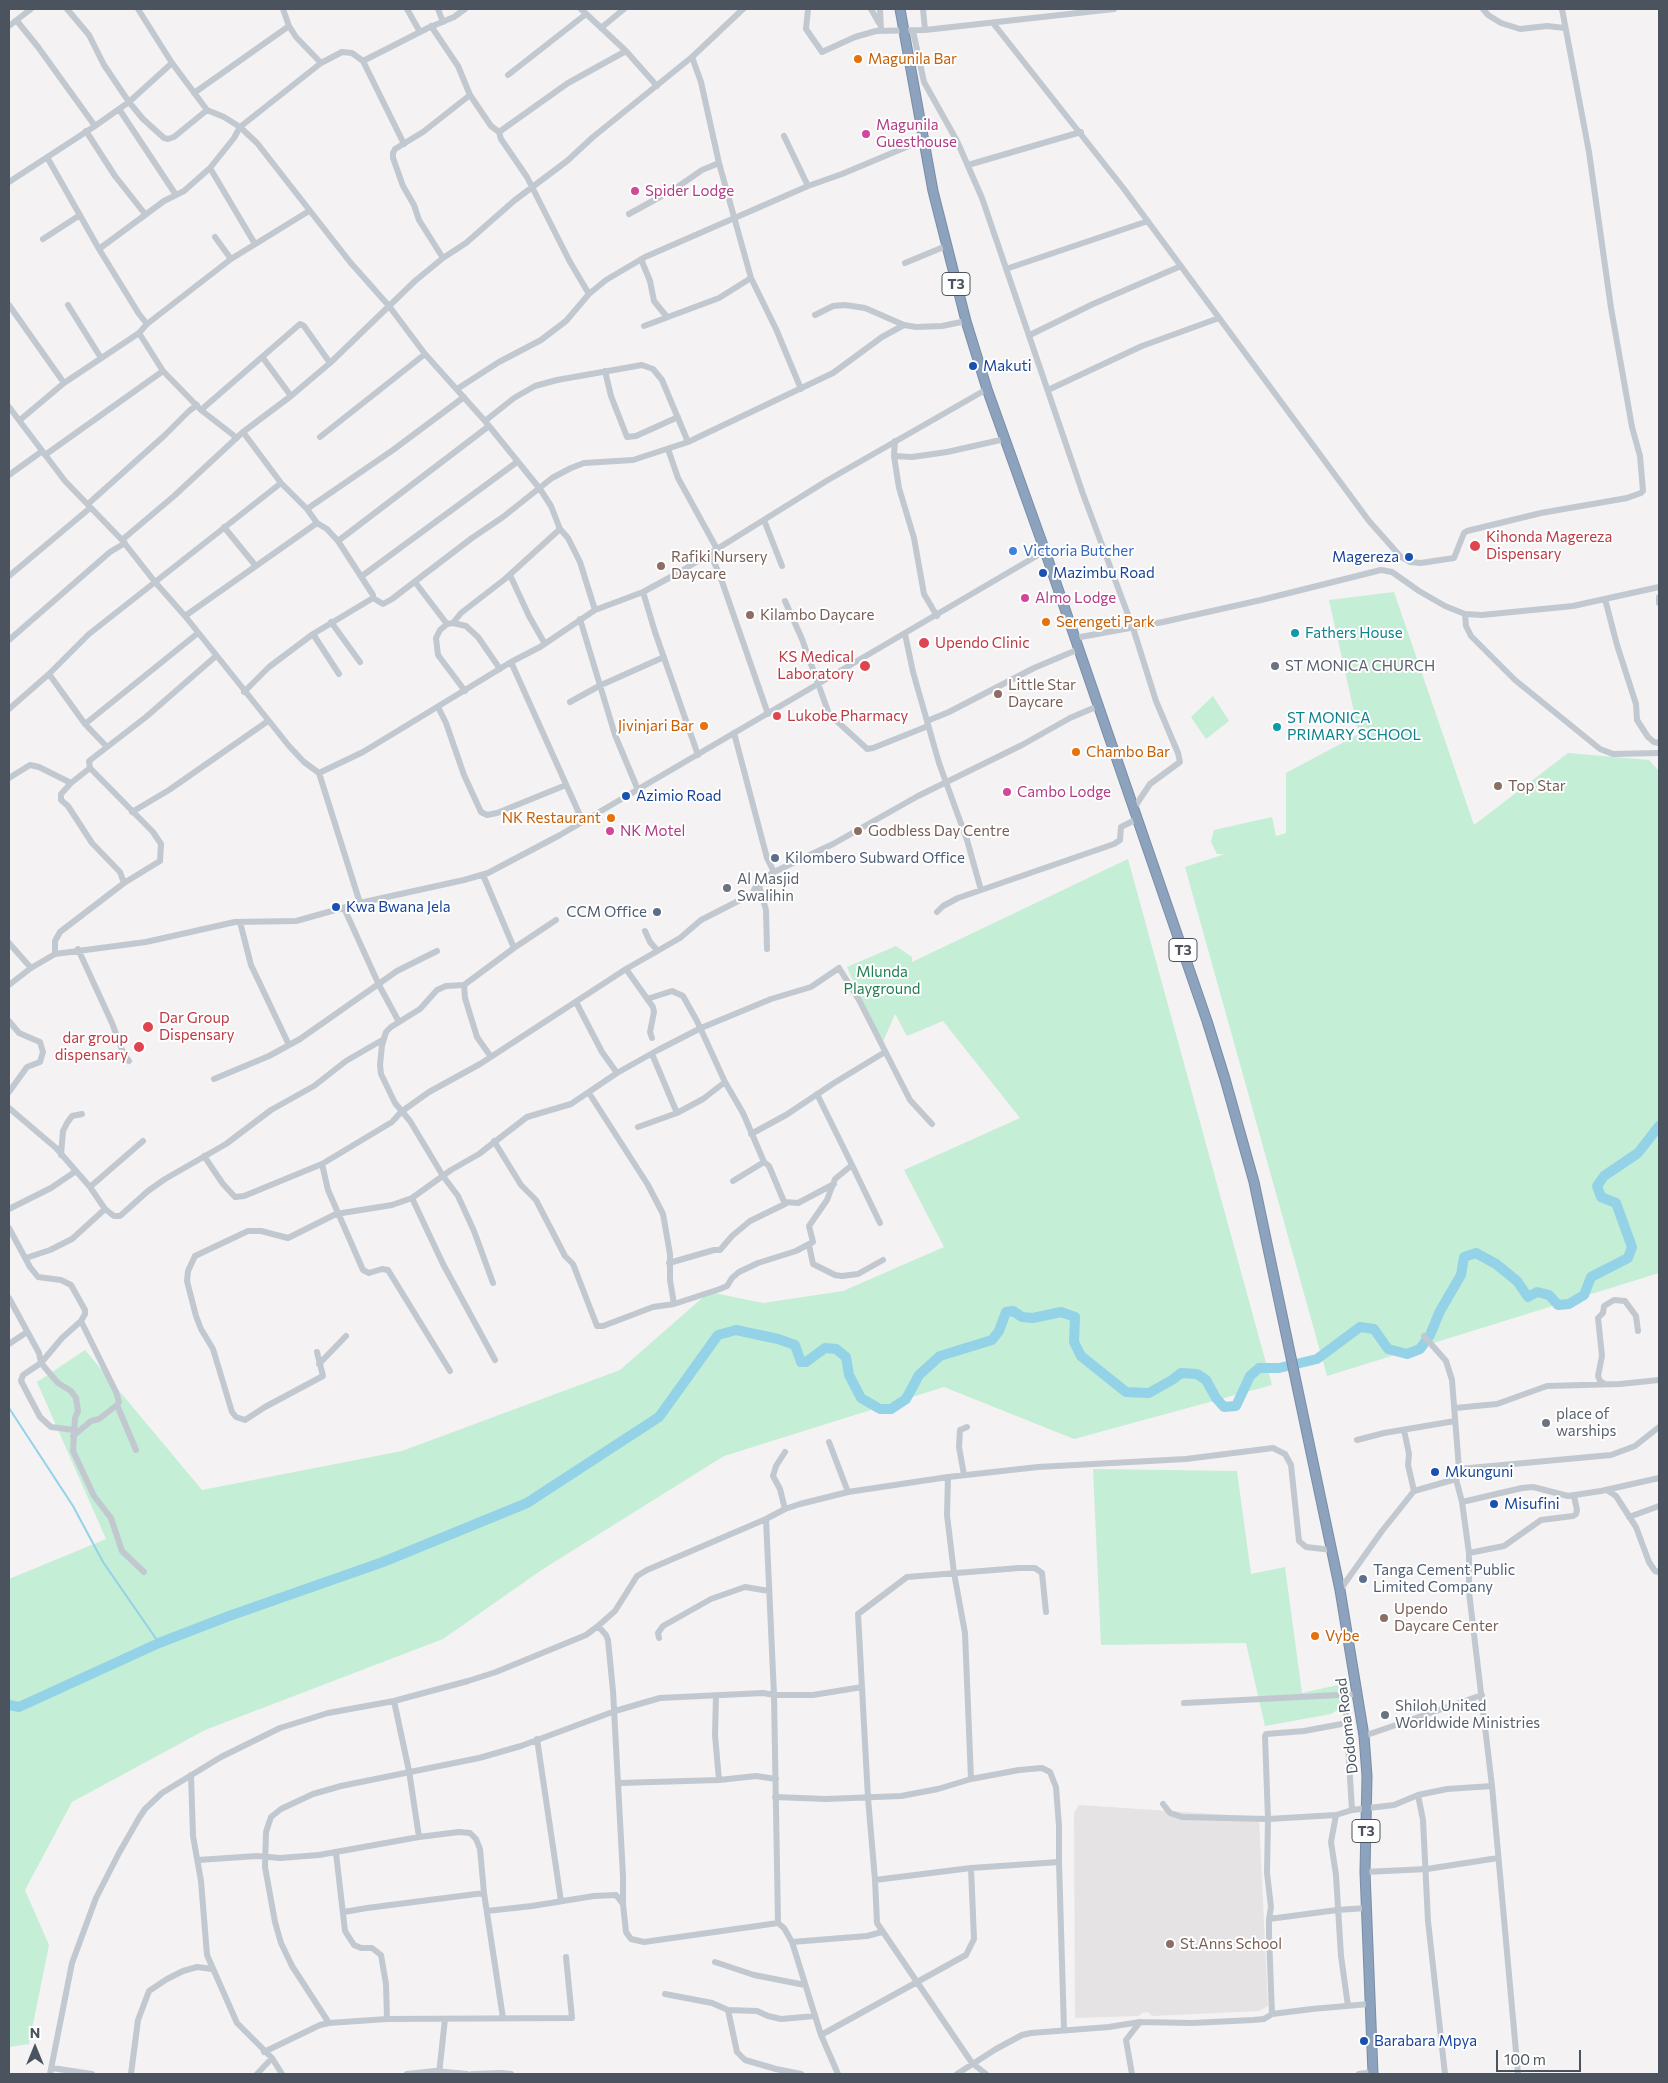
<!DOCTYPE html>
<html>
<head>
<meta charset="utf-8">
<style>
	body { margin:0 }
	#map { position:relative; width:1668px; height:2083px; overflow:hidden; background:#f4f2f2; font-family:Commissioner,sans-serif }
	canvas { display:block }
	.frame { position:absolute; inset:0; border:10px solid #4b545e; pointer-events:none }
	.north { position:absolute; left:10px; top:2023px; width:50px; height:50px; -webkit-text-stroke:4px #fff; paint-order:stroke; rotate:0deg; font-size:14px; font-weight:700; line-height:20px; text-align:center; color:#4b545e }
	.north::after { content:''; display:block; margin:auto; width:18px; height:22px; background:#4b545e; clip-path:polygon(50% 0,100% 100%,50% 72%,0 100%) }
	.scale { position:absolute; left:1496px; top:2050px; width:85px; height:22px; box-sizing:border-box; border:2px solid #4b545e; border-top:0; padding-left:6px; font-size:15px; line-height:18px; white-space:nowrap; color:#4b545e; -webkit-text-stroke:4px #fff; paint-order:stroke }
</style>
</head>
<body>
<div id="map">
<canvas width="1668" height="2083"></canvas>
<div class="frame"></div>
<div class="north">N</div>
<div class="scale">100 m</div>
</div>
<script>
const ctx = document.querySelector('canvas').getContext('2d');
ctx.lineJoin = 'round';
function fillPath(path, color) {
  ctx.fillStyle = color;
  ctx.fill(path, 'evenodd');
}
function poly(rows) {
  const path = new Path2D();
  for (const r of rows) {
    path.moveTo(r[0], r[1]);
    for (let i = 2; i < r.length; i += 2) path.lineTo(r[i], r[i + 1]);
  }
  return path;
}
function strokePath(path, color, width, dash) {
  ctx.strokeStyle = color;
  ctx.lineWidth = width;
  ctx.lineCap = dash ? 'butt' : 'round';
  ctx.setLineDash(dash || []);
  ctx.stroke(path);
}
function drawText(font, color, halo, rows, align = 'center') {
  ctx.font = font + ' Commissioner,sans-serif';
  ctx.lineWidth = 4;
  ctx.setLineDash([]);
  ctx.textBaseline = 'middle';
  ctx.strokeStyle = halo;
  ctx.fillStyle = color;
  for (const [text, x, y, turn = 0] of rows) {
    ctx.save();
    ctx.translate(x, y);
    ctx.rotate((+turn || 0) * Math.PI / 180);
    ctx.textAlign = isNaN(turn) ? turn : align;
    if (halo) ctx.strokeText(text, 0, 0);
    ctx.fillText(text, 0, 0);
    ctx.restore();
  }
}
fillPath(poly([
	[1079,1805,1259,1817,1268,2006,1259,2011,1152,2016,1148,2012,1142,2013,1139,2016,1075,2018,1074,1813]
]), '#e5e3e3');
fillPath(poly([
	[1394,592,1474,825,1568,753,1649,760,1659,771,1659,1273,1327,1376,1185,867,1225,854,1217,854,1211,842,1214,830,1272,817,1276,836,1286,833,1286,773,1359,734,1329,600],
	[1213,696,1229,721,1206,739,1191,717],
	[1128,859,1272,1385,1074,1439,944,1387,724,1456,543,1569,443,1639,205,1730,72,1802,25,1890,49,1945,29,2044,9,2047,9,1579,106,1539,37,1382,85,1350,202,1490,402,1451,620,1370,709,1292,763,1303,843,1291,944,1247,904,1170,1020,1118,943,1021,907,1036,895,1014,882,1044,847,967,896,946,912,957,912,962],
	[1093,1469,1237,1471,1251,1574,1285,1567,1302,1693,1342,1684,1346,1705,1331,1714,1265,1726,1246,1643,1101,1645]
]), '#c4eed6');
strokePath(poly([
	[9,1408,73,1506,103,1562,159,1643]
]), '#94d2e8', 2);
strokePath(poly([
	[9,1705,19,1707,159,1643,229,1616,383,1562,527,1503,659,1417,718,1335,736,1330,778,1339,795,1345,801,1362,806,1362,825,1348,836,1349,846,1357,849,1375,861,1398,880,1409,891,1409,906,1399,919,1375,940,1356,992,1340,999,1331,1006,1312,1013,1311,1022,1317,1033,1318,1061,1312,1075,1317,1074,1342,1081,1356,1126,1392,1149,1393,1172,1380,1181,1373,1197,1374,1206,1380,1216,1398,1224,1407,1236,1406,1250,1376,1259,1368,1279,1368,1317,1359,1360,1327,1374,1329,1388,1349,1407,1354,1420,1349,1430,1335,1440,1311,1461,1275,1464,1257,1476,1253,1496,1264,1517,1281,1528,1297,1537,1292,1549,1295,1558,1305,1569,1304,1584,1295,1591,1277,1628,1258,1632,1247,1616,1203,1601,1197,1597,1186,1604,1176,1638,1153,1659,1126]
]), '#94d2e8', 10);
const highway = poly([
	[900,9,933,191,966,321,987,389,1045,551,1207,1021,1225,1079,1254,1182,1340,1590,1364,1736,1367,1776,1365,1872,1373,2074]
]);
strokePath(highway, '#788da9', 11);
strokePath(poly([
	[67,9,89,35,104,65,129,102,143,119,164,138,168,139,174,137,207,110],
	[138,9,172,63,207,110,224,117,240,127,257,143,350,262,389,306,425,354,485,421,540,489,551,506,560,529,568,538,580,562,595,610],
	[283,9,289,26,296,37,321,63],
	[407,9,420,32],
	[438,9,443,22],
	[581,9,626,51,657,86],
	[808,9,806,29,822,52,855,37,876,31,925,30,1114,9],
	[871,9,879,23],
	[880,9,881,31],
	[923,9,925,30],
	[1483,9,1488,15,1501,23,1520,29,1547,26,1565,28],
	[17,21,38,47,95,126],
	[993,23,1124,189,1369,521,1401,557,1410,562,1421,563,1454,558,1464,533,1467,531,1541,513,1627,498,1641,493,1643,491,1640,456,1632,427,1611,308,1589,152,1562,9],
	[9,26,31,9],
	[431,26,458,66,470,95,491,126,499,132,501,139,527,177,570,262,589,294],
	[601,28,624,9],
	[913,31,924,82,957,141,982,198,1083,494,1133,628,1156,701,1178,753,1180,762,1150,784,1134,808],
	[692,57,701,82,719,163,751,278,776,329,801,389],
	[363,61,428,28,454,17,465,9],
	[508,75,586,14],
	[194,93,289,26],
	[119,109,176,195],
	[86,131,115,176,145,214],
	[499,132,568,83,626,51],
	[784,136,808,186],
	[47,157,99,249,139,314,147,324],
	[968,165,1081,132],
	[210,168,255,244],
	[9,182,95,126,129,102,172,63],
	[629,214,676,188,702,170,719,163],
	[215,237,231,259],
	[43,239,80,215],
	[99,249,164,201,184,191,210,168,234,138,240,127,321,63,342,52,352,53,363,61,404,144],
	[443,258,419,220,414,205,403,186,393,158,393,153,395,149,423,132,470,95],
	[641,259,650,281,654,301,667,317],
	[905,263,946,246],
	[1006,269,1148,221],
	[9,305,64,383],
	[68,305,101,358],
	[815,315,833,306,845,305,865,308,904,325,916,327,942,326,966,321],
	[644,326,719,298,751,278],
	[139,333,163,371,201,410,237,438],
	[1030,335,1093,304,1181,266],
	[263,358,291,396],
	[605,371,611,396,627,437,636,436,678,417],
	[457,389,499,362,541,340,566,321,589,294,606,280,645,257,808,186,842,174,923,140],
	[1048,390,1142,346,1219,318],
	[9,407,65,481,122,540,155,582,185,616,289,746,304,762,319,773,360,903],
	[201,410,300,324,304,326,330,363],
	[20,420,64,383,139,333,147,324,231,259,309,211],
	[485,421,514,398,535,386,557,380,642,365,653,369,662,380,688,442],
	[243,432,281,483,307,509,317,523,327,529,338,541,373,595,373,598,313,634,269,667,244,692],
	[320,437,425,354],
	[895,441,894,456,899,488,914,538,924,594,937,616],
	[668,449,678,478,717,549],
	[45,455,163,371],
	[894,456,912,457,947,452,1005,439],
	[9,475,41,452],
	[88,504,165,435,189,411,197,405],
	[307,509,393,450,464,397],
	[764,520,782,566],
	[224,527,255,565],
	[122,540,174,496,243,432,291,396,330,363,415,281,443,258,466,243,515,200,567,161,593,137,692,57,743,9],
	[338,541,489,426],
	[710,554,719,573,768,714],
	[510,575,529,616,545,644],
	[9,576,90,508],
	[362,576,517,462],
	[415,582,447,624],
	[643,592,655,632,698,755],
	[1659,597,1659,603],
	[373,598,383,604,392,599,472,538,503,517,552,478,571,468,584,463,633,460,688,442,833,373,882,337,904,325],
	[1605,599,1617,645,1636,704,1637,720,1648,737,1654,742,1659,743],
	[785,601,802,639,829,714,864,746,867,749,873,748,928,726],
	[1465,614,1466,626,1471,636,1515,680,1600,749,1613,754,1659,753],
	[185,616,317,523],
	[580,619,615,735,638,790],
	[331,622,360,662],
	[453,623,466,626,478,637,500,669],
	[313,634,339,674],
	[905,634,913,672,939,763,967,840,981,890],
	[1075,638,1163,622,1261,600,1381,570,1392,572,1419,591,1445,606,1465,614,1482,615,1573,606,1659,587],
	[9,640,110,552,125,543],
	[511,662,583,822],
	[49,674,85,724,107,747],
	[465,691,438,655,436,638,440,630,447,624,453,623,461,613,505,579,560,529],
	[570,702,599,686,664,657],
	[438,707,446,723,464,775,481,812,487,815,497,813,566,785],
	[9,709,49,674,89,634,281,483],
	[927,721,949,712,1034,668,1079,649],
	[85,724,198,633],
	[734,733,767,858,774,872],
	[319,773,363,752,511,662,540,647,595,610,643,592,680,572,828,480,987,389],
	[9,778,30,765,39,767,71,783],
	[132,812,169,790,268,721],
	[483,875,514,948],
	[758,882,766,910,767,949],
	[124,883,160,861,161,844,153,832,90,768,89,761,146,717,216,656],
	[344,908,379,985,399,1022],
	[937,912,943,906,958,898,1114,844,1120,840,1121,827,1137,819],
	[240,922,251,965,289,1045],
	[645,931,650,942,657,950],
	[9,943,31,968],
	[78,949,112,1023,124,1055,129,1061],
	[55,954,55,941,60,932,124,883,120,872,92,843,68,806,61,800,61,794,71,783,90,768],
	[626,969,653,1007,654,1012,650,1032,652,1038],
	[9,985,31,968,55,954,146,942,235,922,296,921,364,902,464,880,488,873,560,835,1045,551],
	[464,985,446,986,437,990,420,1009,391,1027,386,1032,382,1045,380,1065,381,1074,395,1103,410,1121,443,1176,458,1196,474,1231,493,1283],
	[576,1002,602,1052,617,1073],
	[9,1021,19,1033,40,1042,43,1052,40,1062,27,1067,9,1092],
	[652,1054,677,1113],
	[491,1057,477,1037,465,998,464,985,514,948,556,920],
	[214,1079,269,1056,300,1039,397,971,437,951],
	[9,1108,56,1148,90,1187,105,1209,114,1216,120,1216,148,1191,165,1179,226,1144,271,1110,314,1086,346,1061,384,1039],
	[638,1127,677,1113,703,1099,725,1082,697,1021,683,996,672,991,647,999],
	[751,1134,786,1115,834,1083,885,1052],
	[494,1141,521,1185,536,1200,565,1256,573,1264,597,1326,603,1326,653,1307,674,1304,670,1280,670,1254,663,1214,648,1185,589,1093],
	[61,1155,63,1131,67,1123,72,1116,82,1114],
	[204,1156,223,1184,235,1197,244,1196,322,1164,392,1122,401,1112,429,1092,480,1064,626,969,680,938,701,920,752,894,758,882,774,872,833,844,918,796,1022,745,1070,718,1098,706],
	[322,1164,328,1190,363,1270,369,1273,382,1269,388,1270,450,1371],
	[852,1165,880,1223],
	[733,1181,764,1162],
	[90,1187,143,1141],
	[412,1198,443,1264,495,1360],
	[785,1202,798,1203,834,1184],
	[9,1209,51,1188,76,1171],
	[9,1228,30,1267,38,1277,61,1280,71,1285,85,1310,85,1314,81,1321,116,1392,119,1402,117,1405,99,1419,91,1421,73,1436],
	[809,1245,813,1264,835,1275,842,1276,858,1274,883,1260],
	[26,1258,50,1250,72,1239,105,1209],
	[669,1263,714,1250,720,1250,732,1236,750,1221,785,1204,769,1166,764,1162,743,1113,725,1082],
	[9,1298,39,1353,41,1363,58,1383,71,1391,76,1398,78,1411,75,1418,73,1451,94,1496,111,1518,122,1551,144,1572],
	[674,1304,720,1289,727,1286,732,1278,739,1272,758,1263,796,1251,813,1242,809,1226,827,1200,835,1179,852,1165,817,1094],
	[1424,1336,1446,1361,1452,1380,1459,1469,1456,1479,1462,1502,1469,1553,1469,1592,1492,1786,1518,2074],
	[9,1344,27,1332],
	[317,1352,323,1376,265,1407,245,1420,236,1417,232,1412,213,1349,201,1329,196,1316,187,1281,188,1271,195,1256,248,1231,261,1231,288,1238,336,1214,392,1205,412,1198,451,1170,479,1154,527,1117,571,1104,617,1073,658,1050,701,1028,771,999,811,987,839,968,859,1000,910,1100,932,1124],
	[319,1364,346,1336],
	[1605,1384,1600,1381,1598,1376,1602,1356,1598,1318,1603,1313,1604,1306,1614,1300,1625,1301,1636,1316,1638,1331],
	[117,1405,136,1450],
	[1455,1408,1497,1404,1547,1386,1620,1384,1659,1380],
	[74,1430,51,1427,40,1417,21,1381,23,1375,41,1363,62,1338,81,1321],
	[1404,1430,1409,1454,1408,1465,1414,1491],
	[1357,1440,1384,1433,1455,1421],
	[829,1442,848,1492],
	[1459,1469,1611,1455,1635,1446,1659,1427],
	[964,1475,959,1447,960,1430,967,1427],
	[948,1477,947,1515,954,1573,965,1633,971,1779],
	[1607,1490,1616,1496,1636,1527,1649,1562,1655,1571,1659,1572],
	[1462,1502,1522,1488,1533,1487,1568,1496,1601,1491,1659,1478],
	[785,1509,780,1489,773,1476,776,1466,785,1452],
	[1629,1517,1659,1506],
	[766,1519,774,1695,778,1923,784,1928,792,1942,821,2035,838,2074],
	[1469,1553,1504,1546,1541,1520,1573,1516,1576,1514,1577,1510,1574,1496],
	[1340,1590,1382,1531,1414,1491,1456,1479],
	[598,1626,606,1635,608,1640,613,1691,623,1876,623,1904],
	[659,1638,658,1633,663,1626,711,1599,745,1587,769,1591],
	[1345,1695,1352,1810],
	[716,1696,715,1735,719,1780],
	[394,1701,409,1771,419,1837],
	[1184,1703,1358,1694],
	[1364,1736,1482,1695],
	[537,1739,561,1901],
	[191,1775,193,1836,201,1881,207,1955,237,2023,272,2058,282,2074],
	[619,1783,719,1780,756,1776,776,1779],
	[1418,1795,1423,1820,1428,1921,1445,2074],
	[775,1797,826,1799,901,1796,938,1789,971,1779,1019,1770,1042,1768,1050,1772,1056,1787,1059,1826,1059,1862],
	[1163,1804,1170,1813,1182,1817,1268,1819,1336,1815,1352,1810,1394,1805,1418,1795,1447,1789,1492,1786],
	[1336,1815,1331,1842,1336,1875,1341,1956,1348,2006],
	[336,1853,345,1931,354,1945,361,1948,372,1948,381,1955,386,1984,387,2019],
	[198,1860,257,1856,280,1858,319,1855,419,1837,459,1832,470,1833,476,1839,480,1849,484,1893,503,2018],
	[1365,1872,1427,1869,1498,1858],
	[875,1880,971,1868,1059,1862,1064,2030],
	[487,1911,532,1906,594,1896,616,1895,623,1904,626,1932,631,1939,644,1942,778,1923],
	[344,1912,367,1908,484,1893],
	[1269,1919,1337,1910,1367,1908],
	[792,1942,867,1936,882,1932],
	[715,1962,754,1975,805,1985],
	[665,1994,712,2003,728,2010,757,2011,768,2016,781,2019,815,2016],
	[728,2010,737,2052,745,2060,776,2069,801,2074],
	[1272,2014,1269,1935,1269,1919,1271,1907,1267,1873,1268,1819,1265,1736,1266,1734,1304,1731,1347,1723],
	[329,2023,292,1966,281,1943,275,1922,265,1867,266,1832,271,1817,281,1809,313,1794,341,1786,479,1758,521,1746,615,1711,660,1698,763,1693,774,1695,813,1695,862,1687],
	[821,2035,966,1955,974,1939,971,1868],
	[264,2052,320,2025,329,2023,387,2019,572,2018,566,1957],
	[52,2068,92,2074],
	[50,2074,72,1963,96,1898,119,1853,139,1818,145,1809,162,1793,221,1757,280,1728,328,1713,394,1701,468,1681,496,1672,586,1635,598,1626,615,1611,637,1576,647,1570,766,1519,785,1509,800,1504,848,1492,948,1477,1038,1467,1186,1459,1273,1448,1285,1454,1291,1465,1299,1541,1306,1547,1332,1550],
	[131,2074,138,2020,149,1991,167,1979,183,1971,197,1967,212,1969],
	[257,2074,272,2058],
	[407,2074,435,2071,467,2074],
	[439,2074,445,2019],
	[472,2074,502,2073,511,2074],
	[957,2074,996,2049,1022,2035,1031,2033,1109,2027,1140,2022,1192,2023,1253,2020,1264,2019,1272,2014,1312,2009,1369,2004],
	[986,2074,972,2063,877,1923,875,1880,868,1798,858,1614,907,1577,1019,1568,1035,1568,1042,1573,1046,1612],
	[1132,2074,1126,2040,1140,2022],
	[1359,2074,1373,2072]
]), '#c1c8cf', 6);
strokePath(highway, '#8da2bd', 9);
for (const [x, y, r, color] of [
	[858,59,5,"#e8710a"],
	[866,134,5,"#d1479c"],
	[635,191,5,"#d1479c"],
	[973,366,5,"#1a4fb4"],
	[1475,546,6,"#e0444e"],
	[1013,551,5,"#3f7fe0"],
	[1409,557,5,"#1a4fb4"],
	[661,566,5,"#8d6e63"],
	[1043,573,5,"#1a4fb4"],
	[1025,598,5,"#d1479c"],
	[750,615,5,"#8d6e63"],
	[1046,622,5,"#e8710a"],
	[1295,633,5,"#0f9aa8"],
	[924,643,6,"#e0444e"],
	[865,666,6,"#e0444e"],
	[1275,666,5,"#6b7280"],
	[998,694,5,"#8d6e63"],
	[777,716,5,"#e0444e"],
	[704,726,5,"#e8710a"],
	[1277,727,5,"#0f9aa8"],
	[1076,752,5,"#e8710a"],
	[1498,786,5,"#8d6e63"],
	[1007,792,5,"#d1479c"],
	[626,796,5,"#1a4fb4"],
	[611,818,5,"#e8710a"],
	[610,831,5,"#d1479c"],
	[858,831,5,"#8d6e63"],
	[775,858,5,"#5c6f8a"],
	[727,888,5,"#6b7280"],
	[336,907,5,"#1a4fb4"],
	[657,912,5,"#5c6f8a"],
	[148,1027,6,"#e0444e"],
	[139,1047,6,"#e0444e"],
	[1546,1423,5,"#6b7280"],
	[1435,1472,5,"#1a4fb4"],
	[1494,1504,5,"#1a4fb4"],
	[1363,1579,5,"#5c6f8a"],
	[1384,1618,5,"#8d6e63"],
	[1315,1636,5,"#e8710a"],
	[1385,1715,5,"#6b7280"],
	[1170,1944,5,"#8d6e63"],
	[1364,2041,5,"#1a4fb4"]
]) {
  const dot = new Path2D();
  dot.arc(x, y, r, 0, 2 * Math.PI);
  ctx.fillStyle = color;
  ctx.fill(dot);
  strokePath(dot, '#fff', 2);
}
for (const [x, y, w] of [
	[956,284,28],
	[1183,950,28],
	[1366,1831,28]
]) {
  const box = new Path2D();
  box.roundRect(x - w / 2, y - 11.5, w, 23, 4);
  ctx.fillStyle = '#fff';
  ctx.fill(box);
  strokePath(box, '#4b545e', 1);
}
drawText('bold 14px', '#4b545e', null, [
	["T3",956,284],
	["T3",1183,950],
	["T3",1366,1831]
]);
drawText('15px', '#c56008', '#fff', [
	["Magunila Bar",868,59],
	["Serengeti Park",1056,622],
	["Jivinjari Bar",694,726,"right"],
	["Chambo Bar",1086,752],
	["NK Restaurant",601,818,"right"],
	["Vybe",1325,1636]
], 'left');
drawText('15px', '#b23c85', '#fff', [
	["Magunila",876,125],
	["Guesthouse",876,142],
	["Spider Lodge",645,191],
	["Almo Lodge",1035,598],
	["Cambo Lodge",1017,792],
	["NK Motel",620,831]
], 'left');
drawText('15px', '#164399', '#fff', [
	["Makuti",983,366],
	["Magereza",1399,557,"right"],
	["Mazimbu Road",1053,573],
	["Azimio Road",636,796],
	["Kwa Bwana Jela",346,907],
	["Mkunguni",1445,1472],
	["Misufini",1504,1504],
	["Barabara Mpya",1374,2041]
], 'left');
drawText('15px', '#be3a42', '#fff', [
	["Kihonda Magereza",1486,537],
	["Dispensary",1486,554],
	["Upendo Clinic",935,643],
	["KS Medical",854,657,"right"],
	["Laboratory",854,674,"right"],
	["Lukobe Pharmacy",787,716],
	["Dar Group",159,1018],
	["Dispensary",159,1035],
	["dar group",128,1038,"right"],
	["dispensary",128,1055,"right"]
], 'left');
drawText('15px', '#366cbe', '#fff', [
	["Victoria Butcher",1023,551]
], 'left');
drawText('15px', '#785e54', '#fff', [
	["Rafiki Nursery",671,557],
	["Daycare",671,574],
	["Kilambo Daycare",760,615],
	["Little Star",1008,685],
	["Daycare",1008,702],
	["Top Star",1508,786],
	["Godbless Day Centre",868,831],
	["Upendo",1394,1609],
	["Daycare Center",1394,1626],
	["St.Anns School",1180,1944]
], 'left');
drawText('15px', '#0d838f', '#fff', [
	["Fathers House",1305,633],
	["ST MONICA",1287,718],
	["PRIMARY SCHOOL",1287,735]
], 'left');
drawText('15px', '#5b616d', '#fff', [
	["ST MONICA CHURCH",1285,666],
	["Al Masjid",737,879],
	["Swalihin",737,896],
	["place of",1556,1414],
	["warships",1556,1431],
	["Shiloh United",1395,1706],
	["Worldwide Ministries",1395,1723]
], 'left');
drawText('15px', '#4e5e75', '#fff', [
	["Kilombero Subward Office",785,858],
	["CCM Office",647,912,"right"],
	["Tanga Cement Public",1373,1570],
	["Limited Company",1373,1587]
], 'left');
drawText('15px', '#1e7d52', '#fff', [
	["Mlunda",882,972],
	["Playground",882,989]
]);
drawText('15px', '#4b545e', '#fff', [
	["Dodoma Road",1347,1726,-97]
]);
</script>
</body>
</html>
